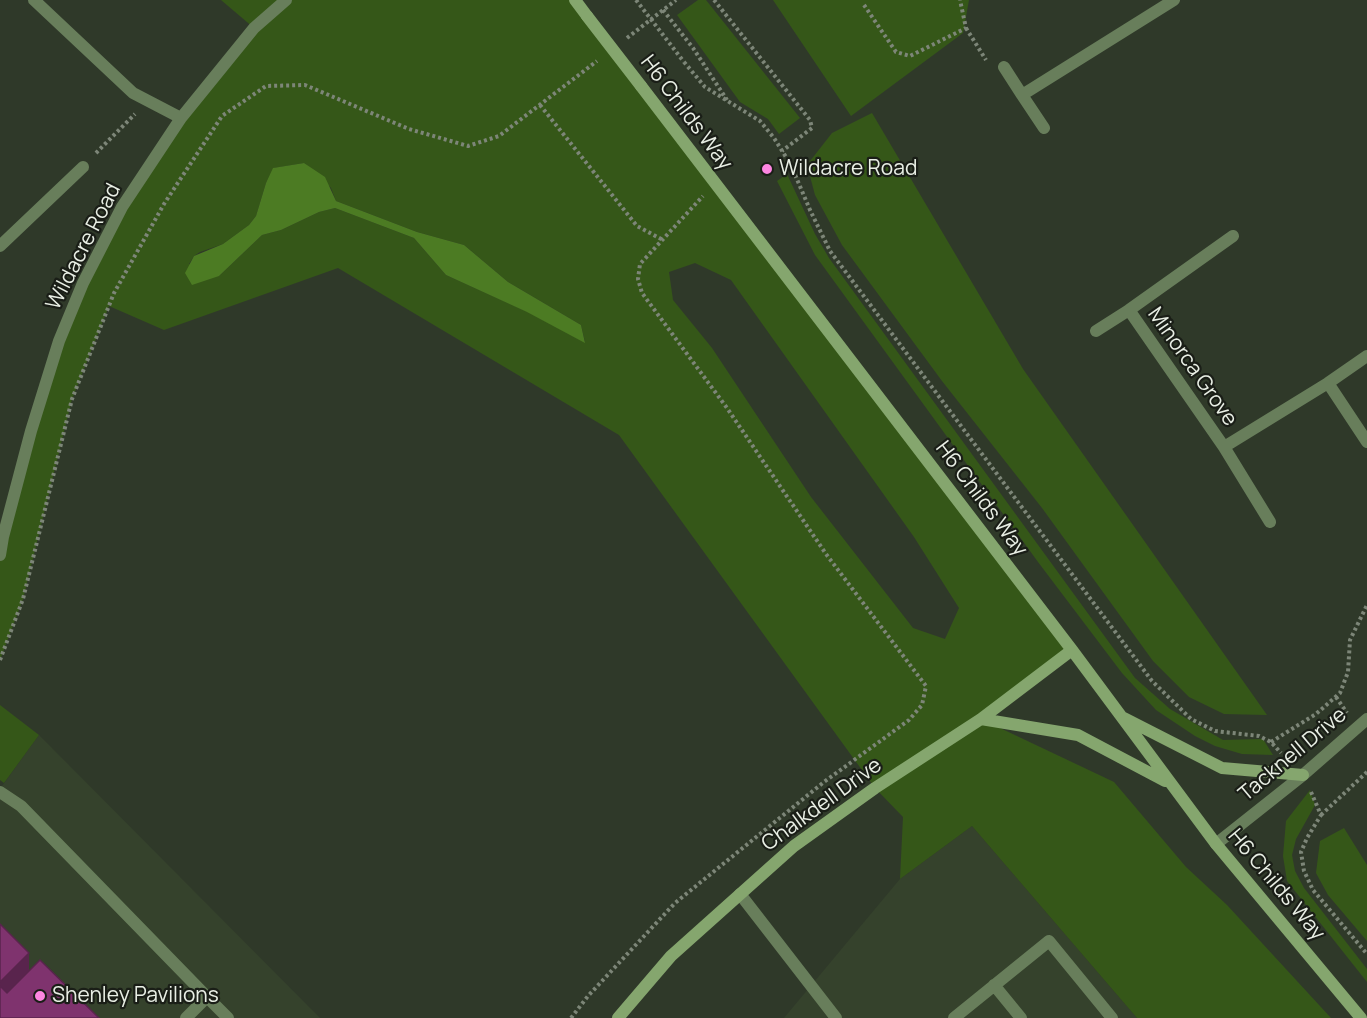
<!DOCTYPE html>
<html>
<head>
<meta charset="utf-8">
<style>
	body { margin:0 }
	canvas { display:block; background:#2f3929 }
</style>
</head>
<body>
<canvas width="1367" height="1018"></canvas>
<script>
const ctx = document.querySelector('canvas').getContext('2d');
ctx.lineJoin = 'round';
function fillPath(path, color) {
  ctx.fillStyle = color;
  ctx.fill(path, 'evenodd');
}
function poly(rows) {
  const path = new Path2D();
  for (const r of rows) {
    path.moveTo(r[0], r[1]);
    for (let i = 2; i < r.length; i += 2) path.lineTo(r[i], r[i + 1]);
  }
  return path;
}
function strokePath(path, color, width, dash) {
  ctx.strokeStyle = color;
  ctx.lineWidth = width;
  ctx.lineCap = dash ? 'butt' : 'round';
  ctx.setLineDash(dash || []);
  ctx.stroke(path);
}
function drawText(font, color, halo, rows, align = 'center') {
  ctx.font = font + ' Manrope,sans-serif';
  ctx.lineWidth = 4.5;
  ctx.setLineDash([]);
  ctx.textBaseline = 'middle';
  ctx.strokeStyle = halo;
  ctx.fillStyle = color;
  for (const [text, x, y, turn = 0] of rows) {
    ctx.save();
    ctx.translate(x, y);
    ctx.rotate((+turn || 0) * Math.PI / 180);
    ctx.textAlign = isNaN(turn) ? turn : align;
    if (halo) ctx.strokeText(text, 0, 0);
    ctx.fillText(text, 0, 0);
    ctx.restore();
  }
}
fillPath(poly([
	[39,735,320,1018,0,1018,0,789],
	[972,826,1137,1018,784,1018,900,879]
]), '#35422c');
fillPath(poly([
	[221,0,575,0,1072,650,981,719,1114,782,1186,867,1227,905,1331,1018,1137,1018,972,826,900,879,903,817,875,788,619,435,338,268,164,330,109,306,72,399,23,599,0,660,0,555,59,341,122,207,254,28],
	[304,163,314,171,331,188,336,201,417,232,464,245,508,282,581,325,585,342,528,312,446,275,414,238,335,208,319,212,281,230,262,235,219,276,189,264,194,256,200,252,223,244,249,225,256,216,266,183,274,168],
	[695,263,731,280,914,537,959,608,945,639,913,628,811,497,712,348,673,300,669,272],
	[698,0,706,0,800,118,779,134,768,119,740,102,677,15],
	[773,0,969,0,963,33,851,116],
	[872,113,1023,369,1267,715,1224,714,1189,697,1153,661,1042,508,942,381,842,245,815,195,807,165,832,133],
	[787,174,815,234,829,258,1135,678,1170,709,1223,740,1263,739,1273,755,1242,754,1215,746,1195,736,1156,710,1122,673,1038,562,815,255,777,181],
	[0,705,39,735,4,783,0,780],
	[1310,790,1315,805,1296,839,1292,855,1295,871,1304,888,1367,969,1367,982,1287,881,1283,856,1286,821],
	[1344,828,1367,865,1367,941,1328,895,1316,873,1320,841]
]), '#355718');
fillPath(poly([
	[304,163,325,177,336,201,417,232,464,245,508,282,581,325,585,343,527,312,446,275,414,238,335,208,319,212,281,230,262,235,219,276,192,285,185,273,194,256,223,244,249,225,256,216,266,183,273,168]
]), '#4c7b23');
strokePath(poly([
	[714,0,810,120,812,128,782,151],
	[864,5,896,52,910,56,966,28,960,0],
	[663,10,693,48,727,100],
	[966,28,986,60],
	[627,38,676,0],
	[684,62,705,87,760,121,774,138,791,165,810,210,830,251,1152,681,1191,719,1215,731,1259,736,1271,742,1281,753],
	[540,105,637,226,663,240],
	[96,153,135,114],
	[0,660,23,599,72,399,114,293,164,204,222,116,266,86,305,85,409,129,468,146,499,136,597,61],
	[1336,697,1347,713],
	[1271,742,1316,714,1340,693,1348,672,1350,640,1367,605],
	[1311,792,1321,815,1307,838,1301,852,1304,871,1313,890,1367,954],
	[1321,815,1367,772],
	[571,1018,588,996,675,903,824,782,909,720,922,705,926,686,826,554,727,408,642,293,638,279,640,264,703,196]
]), '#7d8678', 4, [3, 3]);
strokePath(poly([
	[0,792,21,806,207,997,186,1018],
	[740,894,836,1018],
	[994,985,1021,1018],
	[207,997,228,1018],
	[954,1018,1049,941,1112,1018]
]), '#687e5b', 12);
strokePath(poly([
	[34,0,133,93,181,118],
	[1004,67,1022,95,1174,0],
	[1022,95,1044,128],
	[0,246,83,167],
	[1129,310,1233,236],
	[1096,331,1129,310,1224,447],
	[1328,383,1367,356],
	[1270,522,1224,447,1328,383,1367,442],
	[0,555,3,537,31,431,59,341,83,283,122,207,181,118,254,28,286,0],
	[1216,844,1303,775,1367,719]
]), '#687e5b', 12);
strokePath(poly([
	[575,0,587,16],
	[641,86,1072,650,1216,844,1361,1018],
	[1124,718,1222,768,1303,775],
	[981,719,1078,735,1165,781],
	[618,1018,671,956,794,846,875,788,981,719,1072,650]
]), '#85a66e', 12);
strokePath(poly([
	[636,0,684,62]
]), '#7d8678', 4, [3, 3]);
strokePath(poly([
	[587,16,641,86]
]), '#85a66e', 12);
fillPath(poly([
	[29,953,29,976,0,1005,0,982]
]), '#59244d');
const building = poly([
	[0,924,29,953,0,982,0,924],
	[40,960,99,1018,0,1018,0,986,7,993,40,960]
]);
fillPath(building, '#7f336e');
strokePath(building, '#59244d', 1.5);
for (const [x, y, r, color] of [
	[767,169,6,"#fd86e1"],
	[40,996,6,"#fd86e1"]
]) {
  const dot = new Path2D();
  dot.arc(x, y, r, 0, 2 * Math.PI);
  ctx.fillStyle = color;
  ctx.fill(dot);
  strokePath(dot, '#1a1e17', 2);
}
drawText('21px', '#e9efe5', '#1a1e17', [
	["H6 Childs Way",686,113,53],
	["Wildacre Road",84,247,-63],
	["Minorca Grove",1192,367,55],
	["H6 Childs Way",981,499,53],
	["Tacknell Drive",1293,755,-40],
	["Chalkdell Drive",822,805,-36],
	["H6 Childs Way",1276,885,50]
]);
drawText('21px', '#e9efe5', '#1a1e17', [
	["Wildacre Road",779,169],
	["Shenley Pavilions",52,996]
], 'left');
</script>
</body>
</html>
